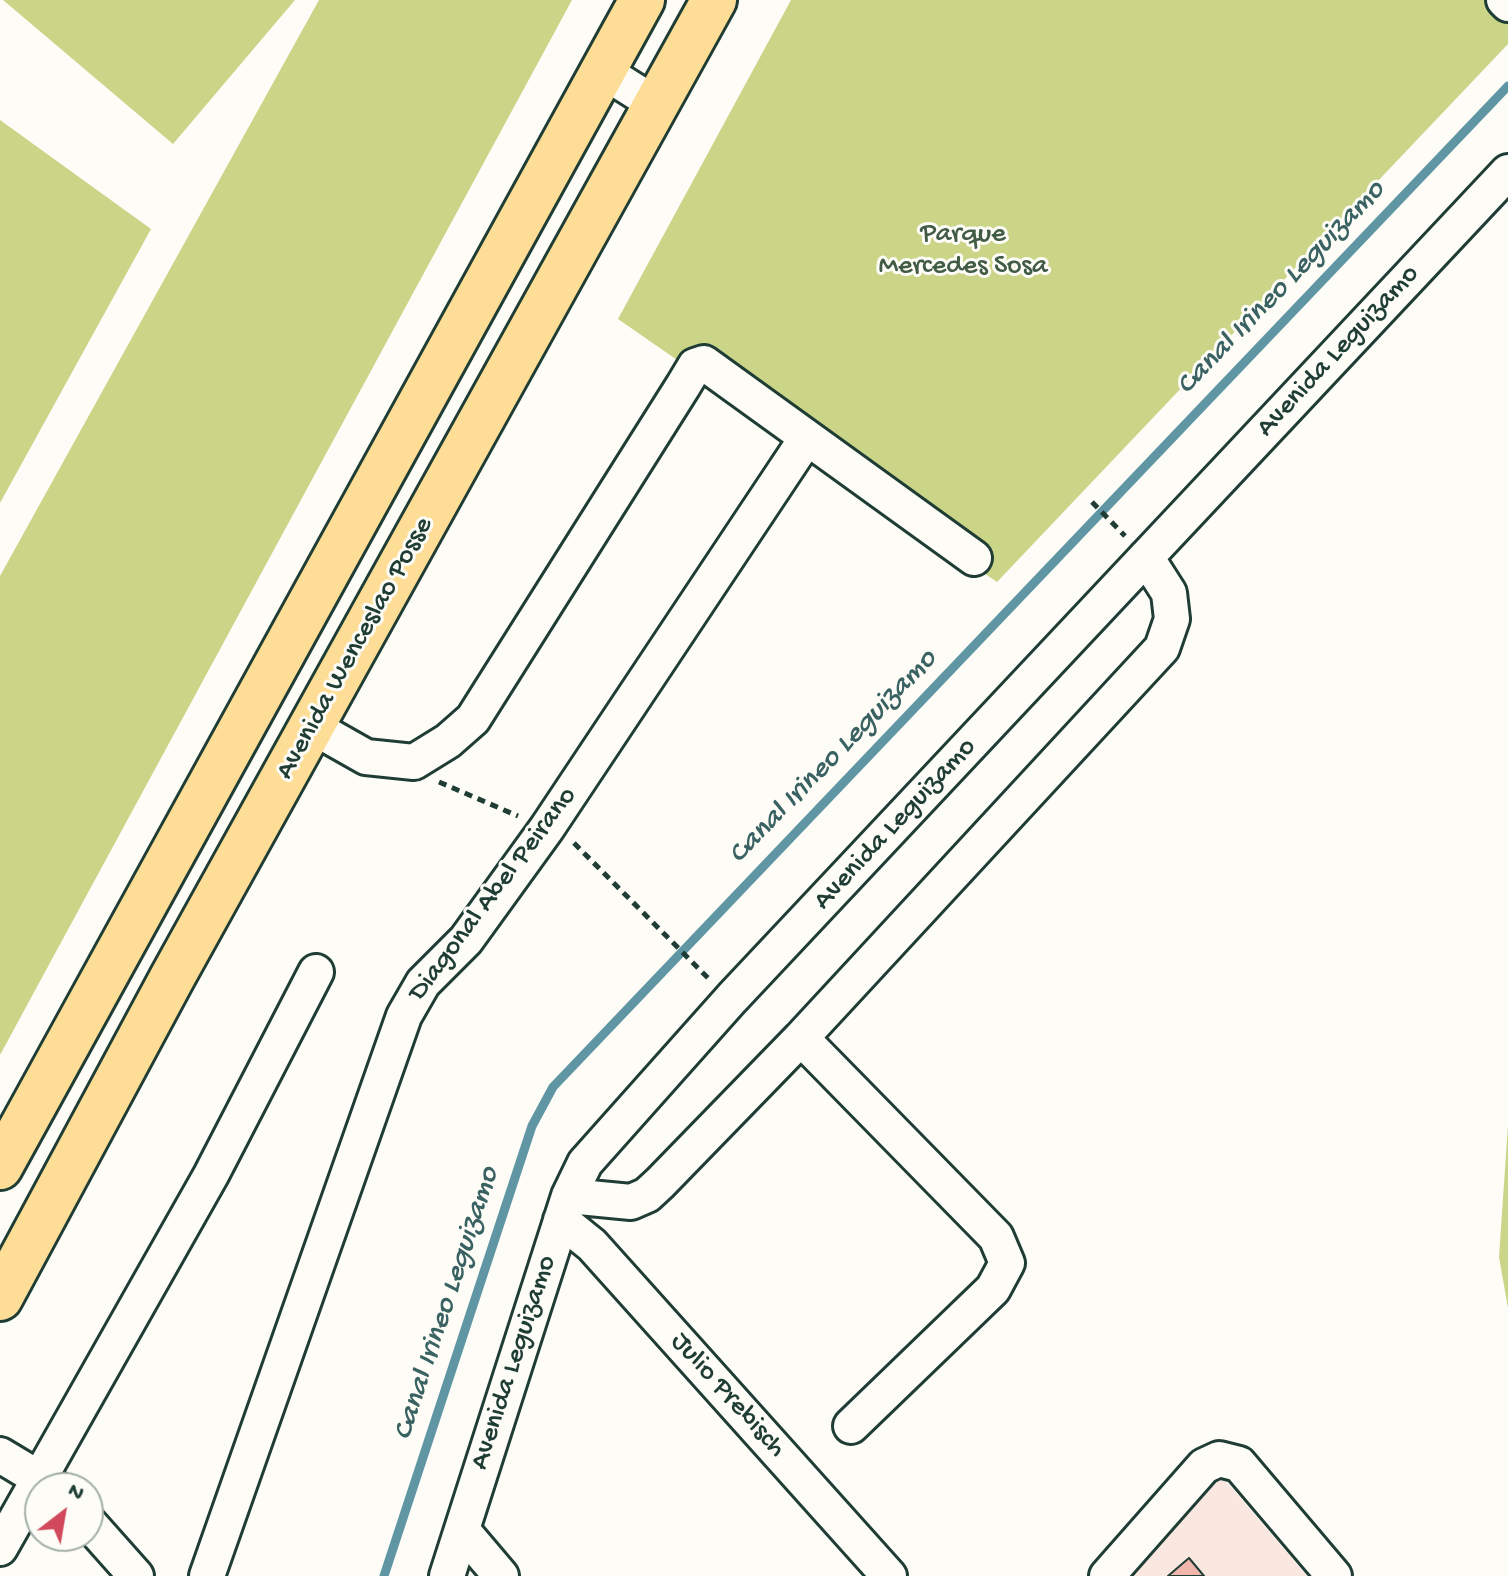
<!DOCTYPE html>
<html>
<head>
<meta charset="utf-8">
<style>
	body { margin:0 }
	#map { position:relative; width:1508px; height:1576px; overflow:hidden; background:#fdfcf7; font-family:"Gochi Hand",sans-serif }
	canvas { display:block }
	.north { position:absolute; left:24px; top:1472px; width:80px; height:80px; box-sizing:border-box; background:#fdfcf7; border:2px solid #a4b0a9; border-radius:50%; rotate:31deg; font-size:22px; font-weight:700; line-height:32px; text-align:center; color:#1f3d34 }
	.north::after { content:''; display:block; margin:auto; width:28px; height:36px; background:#d1495b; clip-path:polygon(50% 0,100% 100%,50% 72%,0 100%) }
</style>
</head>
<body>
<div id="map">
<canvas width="1508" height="1576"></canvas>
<div class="north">N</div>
</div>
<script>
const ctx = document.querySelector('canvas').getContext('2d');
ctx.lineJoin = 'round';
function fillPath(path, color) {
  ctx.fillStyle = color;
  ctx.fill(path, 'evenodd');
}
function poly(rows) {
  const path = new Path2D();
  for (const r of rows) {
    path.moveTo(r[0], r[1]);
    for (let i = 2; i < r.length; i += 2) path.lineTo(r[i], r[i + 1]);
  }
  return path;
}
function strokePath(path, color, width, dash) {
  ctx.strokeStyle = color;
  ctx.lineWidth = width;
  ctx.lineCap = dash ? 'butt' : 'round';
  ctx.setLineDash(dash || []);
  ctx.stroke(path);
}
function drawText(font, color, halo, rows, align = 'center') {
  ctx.font = font + ' "Gochi Hand",sans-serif';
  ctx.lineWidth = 6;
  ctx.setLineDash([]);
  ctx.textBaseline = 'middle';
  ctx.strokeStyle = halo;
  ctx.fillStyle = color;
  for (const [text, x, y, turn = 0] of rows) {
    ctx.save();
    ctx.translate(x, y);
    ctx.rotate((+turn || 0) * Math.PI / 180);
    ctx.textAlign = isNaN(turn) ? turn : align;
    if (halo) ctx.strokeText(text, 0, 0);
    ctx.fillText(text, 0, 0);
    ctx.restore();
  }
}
fillPath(poly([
	[1220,1474,1307,1576,1124,1576]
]), '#f9e7e0');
fillPath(poly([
	[3,0,295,0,173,144],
	[319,0,572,0,0,1055,0,576],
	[791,0,1508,0,1508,44,997,582,618,319],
	[0,120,151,229,0,503],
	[1508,1125,1508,1308,1499,1257]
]), '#cad588');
strokePath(poly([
	[384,1576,532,1126,553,1087,1508,86]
]), '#6096a4', 9);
const building = poly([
	[1189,1558,1204,1576,1168,1576,1189,1558]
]);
fillPath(building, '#f0b6ab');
strokePath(building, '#1f3d34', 2);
const minor = poly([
	[1504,0,1508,4],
	[603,71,657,105],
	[313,727,366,757,414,762,448,741,473,719,683,386,695,366,704,363,974,558],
	[801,1038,996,1237,1007,1263,993,1289,851,1426],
	[569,1196,631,1202,647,1195,660,1183,801,1038,1162,648,1172,619,1169,593,1146,557],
	[561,1220,592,1245,889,1576],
	[0,1455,55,1488],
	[88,1522,136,1576],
	[462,1530,501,1576],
	[0,1548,211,1175,316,972],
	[207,1576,404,1016,423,983,466,940,547,828,806,439],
	[447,1576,569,1196,585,1163,732,998,1508,172],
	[1107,1576,1204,1466,1219,1459,1239,1464,1334,1576]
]);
const major = poly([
	[0,1167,642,0],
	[0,1298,173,976,714,0]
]);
strokePath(minor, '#1f3d34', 40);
strokePath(major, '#1f3d34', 50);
strokePath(poly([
	[1092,502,1125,536],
	[439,782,518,816],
	[574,843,708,978]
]), '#1f3d34', 5, [8, 6]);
strokePath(minor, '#fdfcf7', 34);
strokePath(major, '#fedd96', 44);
drawText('28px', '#415b45', '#fdfcf7', [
	["Parque",963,236],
	["Mercedes Sosa",963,268]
]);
drawText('28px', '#1f3d34', '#fdfcf7', [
	["Avenida Leguizamo",1339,352,-47],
	["Avenida Wenceslao Posse",356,649,-61],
	["Avenida Leguizamo",896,825,-47],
	["Diagonal Abel Peirano",494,895,-53],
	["Avenida Leguizamo",515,1363,-72],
	["Julio Prebisch",727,1396,48]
]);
drawText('italic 30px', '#3a6262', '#fdfcf7', [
	["Canal Irineo Leguizamo",1282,289,-46],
	["Canal Irineo Leguizamo",834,758,-46],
	["Canal Irineo Leguizamo",448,1304,-72]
]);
</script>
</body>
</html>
